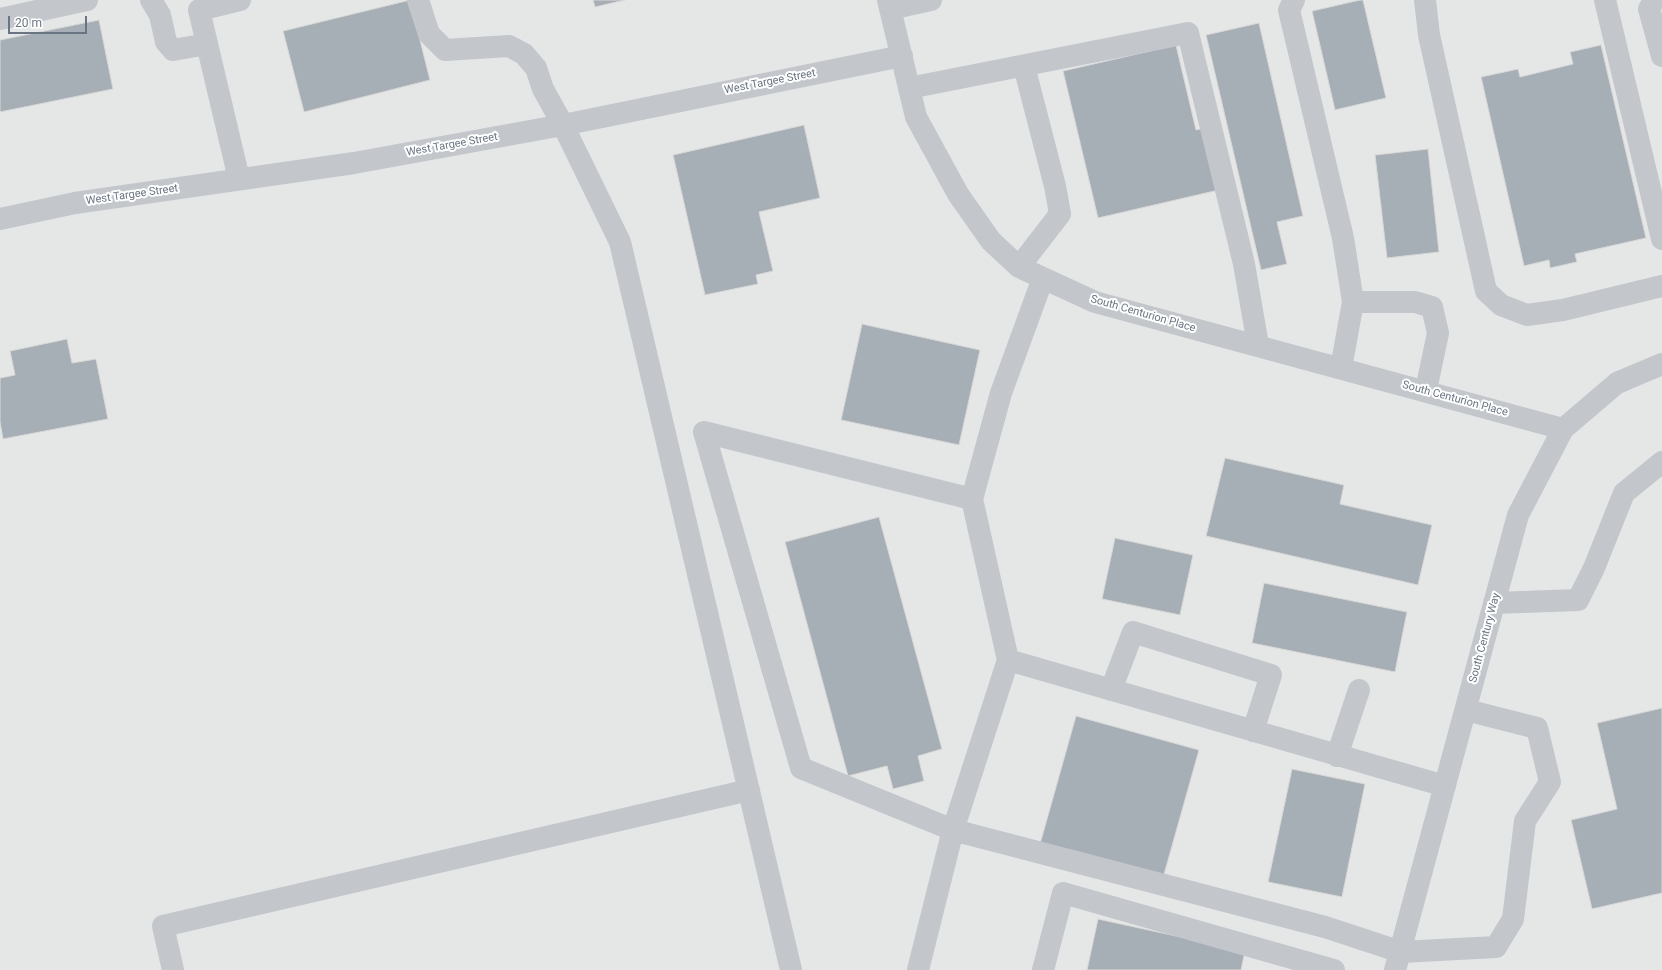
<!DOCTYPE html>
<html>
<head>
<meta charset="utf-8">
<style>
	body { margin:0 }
	#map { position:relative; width:1662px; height:970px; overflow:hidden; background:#f7f7f5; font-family:Roboto,sans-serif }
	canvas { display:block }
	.scale { position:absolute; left:8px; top:16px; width:79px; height:18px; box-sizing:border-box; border:2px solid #677585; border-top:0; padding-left:5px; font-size:12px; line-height:14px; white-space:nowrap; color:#677585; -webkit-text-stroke:3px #fff; paint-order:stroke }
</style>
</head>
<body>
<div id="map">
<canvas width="1662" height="970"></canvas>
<div class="scale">20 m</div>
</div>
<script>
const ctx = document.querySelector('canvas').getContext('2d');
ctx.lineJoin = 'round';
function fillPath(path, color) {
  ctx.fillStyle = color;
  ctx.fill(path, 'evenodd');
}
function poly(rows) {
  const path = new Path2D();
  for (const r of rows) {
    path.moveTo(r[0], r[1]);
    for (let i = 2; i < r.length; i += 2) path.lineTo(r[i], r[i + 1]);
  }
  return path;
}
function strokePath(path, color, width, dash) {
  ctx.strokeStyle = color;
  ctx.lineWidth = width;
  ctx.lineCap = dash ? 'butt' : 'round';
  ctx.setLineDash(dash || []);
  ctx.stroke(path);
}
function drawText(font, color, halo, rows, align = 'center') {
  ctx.font = font + ' Roboto,sans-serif';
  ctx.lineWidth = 4;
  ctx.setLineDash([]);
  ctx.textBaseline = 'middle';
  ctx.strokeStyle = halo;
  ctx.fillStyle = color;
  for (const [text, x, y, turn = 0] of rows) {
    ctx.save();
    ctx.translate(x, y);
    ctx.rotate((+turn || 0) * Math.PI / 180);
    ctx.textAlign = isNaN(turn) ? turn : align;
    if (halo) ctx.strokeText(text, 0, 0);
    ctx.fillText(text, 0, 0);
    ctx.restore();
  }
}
fillPath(poly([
	[0,0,1662,0,1662,970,0,970]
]), '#e5e6e6');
const building = poly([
	[410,0,430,80,304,112,283,31,410,0],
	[593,0,625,0,595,7,593,0],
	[1360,0,1363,0,1386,98,1335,110,1312,11,1360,0],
	[99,20,113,89,0,112,0,40,99,20],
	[1259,23,1303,216,1277,222,1287,264,1261,270,1206,35,1259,23],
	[1176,45,1196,130,1205,128,1219,190,1098,218,1063,71,1176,45],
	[1601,45,1646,238,1575,254,1577,262,1550,268,1549,260,1524,266,1481,77,1518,69,1520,77,1573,64,1570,52,1601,45],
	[804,125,820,198,759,212,773,271,756,275,758,284,705,295,673,155,804,125],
	[1428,149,1439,252,1387,258,1375,155,1428,149],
	[862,324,980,350,959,445,841,420,862,324],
	[67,339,72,363,96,359,108,419,3,439,0,422,0,378,15,375,10,351,67,339],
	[1225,458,1344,485,1340,504,1432,525,1418,585,1206,536,1225,458],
	[879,517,942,749,918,756,924,781,893,789,887,766,848,776,785,542,879,517],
	[1115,538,1193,555,1180,615,1102,599,1115,538],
	[1264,583,1407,612,1395,672,1252,643,1264,583],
	[1662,708,1662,893,1592,909,1571,820,1617,809,1597,723,1662,708],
	[1076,716,1199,750,1163,878,1040,844,1076,716],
	[1292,769,1365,784,1342,897,1268,882,1292,769],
	[1098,919,1245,951,1241,970,1087,970,1098,919]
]);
fillPath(building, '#a7afb6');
strokePath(building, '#d9d9d7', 1);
strokePath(poly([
	[151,0,160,15,166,42,173,50,207,44],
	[418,0,429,34,445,50,509,46,524,54,536,68,543,89,563,125,620,242,791,970],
	[888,0,916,117,958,194,991,241,1019,267,1095,302,1563,429],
	[1294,0,1289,10,1343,238,1353,302,1341,368],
	[1425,0,1429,35,1486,291,1501,305,1527,315,1563,310,1662,286],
	[1605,0,1662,239],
	[1654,0,1649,9,1662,56],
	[890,9,931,0],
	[0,19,87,0],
	[909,88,1188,33,1244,264,1258,345],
	[239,179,199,10,240,0],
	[0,219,75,203,354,163,563,125,902,56],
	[1019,267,1060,214,1055,186,1024,66],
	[1353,302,1415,302,1432,307,1438,333,1426,390],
	[972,499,704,432,801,768,953,830,1325,927,1401,952,1496,947,1513,919,1525,821,1550,782,1537,728,1466,710],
	[1494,603,1578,600,1594,568,1624,493,1662,462],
	[1008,660,1445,786],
	[1111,690,1133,632,1271,675,1253,731],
	[1337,756,1359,690],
	[173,970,163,926,749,790],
	[918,970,953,830,1008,660,972,499,1001,393,1043,278],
	[1043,970,1063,893,1334,970],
	[1395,970,1518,515,1563,429,1617,383,1662,364]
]), '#c3c6ca', 22);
drawText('11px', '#677585', '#fff', [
	["West Targee Street",770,82,-11],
	["West Targee Street",452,145,-10],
	["West Targee Street",132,195,-8],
	["South Centurion Place",1143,314,16],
	["South Centurion Place",1455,399,15],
	["South Century Way",1485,638,-75]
]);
</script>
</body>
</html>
